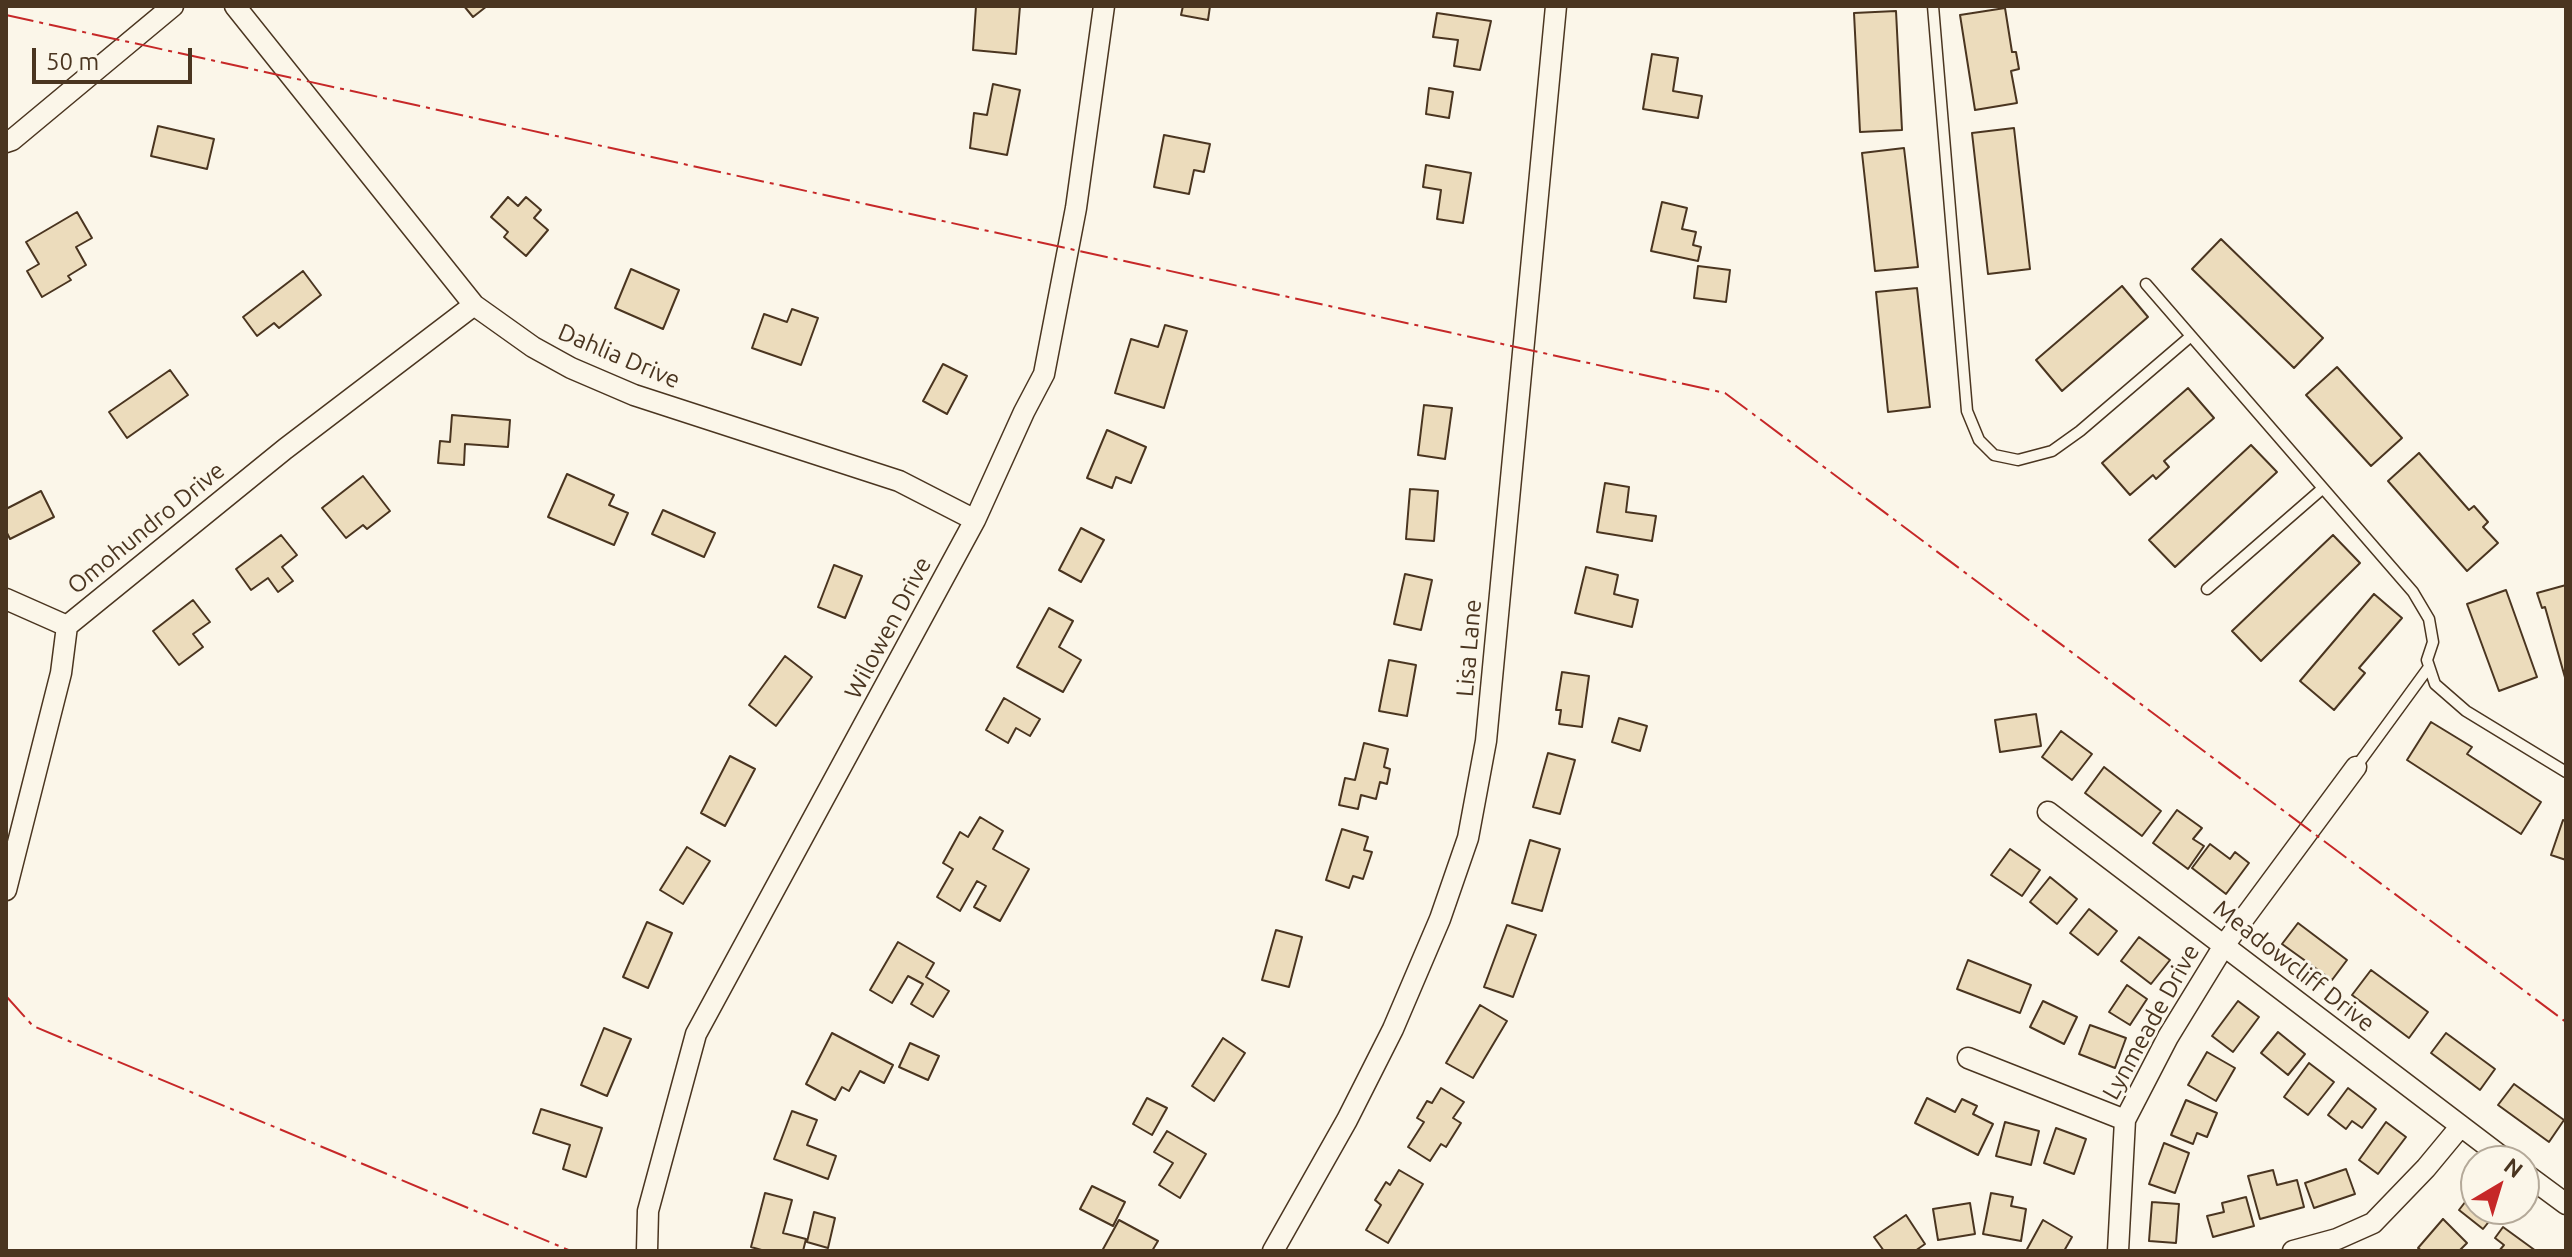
<!DOCTYPE html>
<html>
<head>
<meta charset="utf-8">
<style>
	body { margin:0 }
	#map { position:relative; width:2572px; height:1257px; overflow:hidden; background:#fbf6e9; font-family:Ubuntu,sans-serif }
	canvas { display:block }
	.frame { position:absolute; inset:0; border:8px solid #4a3520; pointer-events:none }
	.north { position:absolute; left:2460px; top:1145px; width:80px; height:80px; box-sizing:border-box; background:#fbf6e9; border:2px solid #b4a999; border-radius:50%; rotate:38deg; font-size:22px; font-weight:700; line-height:32px; text-align:center; color:#4a3520 }
	.north::after { content:''; display:block; margin:auto; width:28px; height:36px; background:#c62828; clip-path:polygon(50% 0,100% 100%,50% 72%,0 100%) }
	.scale { position:absolute; left:32px; top:48px; width:160px; height:36px; box-sizing:border-box; border:4px solid #4a3520; border-top:0; padding-left:10px; font-size:24px; line-height:28px; white-space:nowrap; color:#4a3520; -webkit-text-stroke:6px #fbf6e9; paint-order:stroke }
</style>
</head>
<body>
<div id="map">
<canvas width="2572" height="1257"></canvas>
<div class="frame"></div>
<div class="north">N</div>
<div class="scale">50 m</div>
</div>
<script>
const ctx = document.querySelector('canvas').getContext('2d');
ctx.lineJoin = 'round';
function fillPath(path, color) {
  ctx.fillStyle = color;
  ctx.fill(path, 'evenodd');
}
function poly(rows) {
  const path = new Path2D();
  for (const r of rows) {
    path.moveTo(r[0], r[1]);
    for (let i = 2; i < r.length; i += 2) path.lineTo(r[i], r[i + 1]);
  }
  return path;
}
function strokePath(path, color, width, dash) {
  ctx.strokeStyle = color;
  ctx.lineWidth = width;
  ctx.lineCap = dash ? 'butt' : 'round';
  ctx.setLineDash(dash || []);
  ctx.stroke(path);
}
function drawText(font, color, halo, rows, align = 'center') {
  ctx.font = font + ' Ubuntu,sans-serif';
  ctx.lineWidth = 6;
  ctx.setLineDash([]);
  ctx.textBaseline = 'middle';
  ctx.strokeStyle = halo;
  ctx.fillStyle = color;
  for (const [text, x, y, turn = 0] of rows) {
    ctx.save();
    ctx.translate(x, y);
    ctx.rotate((+turn || 0) * Math.PI / 180);
    ctx.textAlign = isNaN(turn) ? turn : align;
    if (halo) ctx.strokeText(text, 0, 0);
    ctx.fillText(text, 0, 0);
    ctx.restore();
  }
}
const building = poly([
	[464,6,487,6,473,17,464,6],
	[976,6,1020,6,1016,54,973,50,976,6],
	[1183,6,1210,6,1208,20,1181,15,1183,6],
	[2005,8,2012,52,2016,52,2019,69,2011,71,2017,103,1975,110,1960,15,2005,8],
	[1896,11,1902,130,1860,132,1854,13,1896,11],
	[1437,13,1491,21,1480,70,1454,66,1458,40,1433,37,1437,13],
	[1652,54,1678,58,1673,91,1702,96,1698,118,1643,109,1652,54],
	[993,84,1020,90,1007,155,970,148,974,113,987,115,993,84],
	[1429,88,1453,92,1449,118,1426,114,1429,88],
	[158,126,214,139,207,169,151,156,158,126],
	[2014,128,2030,269,1988,274,1972,133,2014,128],
	[1164,135,1210,144,1204,172,1194,170,1189,194,1154,187,1164,135],
	[1904,148,1918,267,1875,271,1862,153,1904,148],
	[1426,165,1471,173,1463,223,1437,219,1441,190,1423,187,1426,165],
	[508,197,518,206,526,197,541,210,534,218,548,230,526,256,504,237,508,232,491,217,508,197],
	[1662,202,1687,208,1682,229,1696,232,1693,245,1701,247,1698,261,1651,251,1662,202],
	[77,212,92,238,76,247,86,265,68,276,71,280,42,297,27,271,39,264,26,242,77,212],
	[2221,239,2323,338,2294,368,2192,269,2221,239],
	[1698,266,1730,270,1726,302,1694,298,1698,266],
	[631,269,679,290,663,329,615,308,631,269],
	[303,271,321,295,279,328,274,323,257,336,243,317,303,271],
	[2122,286,2148,317,2062,391,2036,360,2122,286],
	[1917,288,1930,407,1888,412,1876,292,1917,288],
	[792,309,818,318,801,365,752,348,764,314,787,322,792,309],
	[1165,325,1187,331,1164,408,1115,393,1131,339,1158,347,1165,325],
	[943,364,967,376,947,414,923,401,943,364],
	[2337,367,2402,438,2371,466,2306,395,2337,367],
	[170,370,188,395,127,438,109,412,170,370],
	[2188,388,2214,418,2164,461,2169,467,2156,479,2153,475,2130,495,2102,463,2188,388],
	[1424,405,1452,408,1445,459,1418,455,1424,405],
	[452,415,510,420,508,447,465,444,464,465,438,463,440,441,450,442,452,415],
	[1107,430,1146,447,1131,483,1116,477,1112,488,1087,478,1107,430],
	[2251,445,2277,472,2175,567,2149,540,2251,445],
	[2419,453,2469,510,2474,506,2488,522,2483,527,2498,543,2467,571,2388,481,2419,453],
	[567,474,614,495,609,505,628,513,614,545,548,517,567,474],
	[363,476,390,511,367,529,363,525,346,538,322,508,363,476],
	[1605,483,1629,487,1626,512,1656,516,1652,541,1597,532,1605,483],
	[1410,489,1438,491,1434,541,1406,539,1410,489],
	[41,491,54,517,10,539,6,531,6,509,41,491],
	[663,510,715,533,704,557,652,534,663,510],
	[1081,528,1104,540,1081,582,1059,570,1081,528],
	[281,535,297,555,282,567,293,581,278,592,268,578,251,590,236,569,281,535],
	[2333,535,2360,563,2261,661,2232,631,2333,535],
	[834,565,862,576,845,618,818,607,834,565],
	[1586,567,1618,575,1614,594,1638,600,1632,627,1575,613,1586,567],
	[1405,574,1432,580,1421,630,1394,624,1405,574],
	[2566,585,2566,681,2545,607,2542,608,2537,593,2566,585],
	[2506,590,2537,677,2499,691,2467,604,2506,590],
	[2374,594,2402,618,2359,668,2365,673,2334,710,2300,681,2374,594],
	[193,600,210,622,193,634,203,647,179,665,153,631,193,600],
	[1049,608,1073,621,1059,647,1081,660,1063,692,1017,667,1049,608],
	[785,656,812,677,776,726,749,705,785,656],
	[1389,660,1416,665,1407,716,1379,711,1389,660],
	[1562,672,1589,676,1582,727,1559,724,1561,710,1556,710,1562,672],
	[1004,698,1040,719,1030,736,1016,728,1008,743,986,730,1004,698],
	[2036,714,2041,746,2000,752,1995,720,2036,714],
	[1619,718,1647,726,1640,751,1612,742,1619,718],
	[2431,722,2472,747,2467,754,2541,802,2521,834,2407,760,2431,722],
	[2061,731,2092,754,2072,780,2042,757,2061,731],
	[1364,743,1388,749,1384,767,1390,769,1387,784,1380,782,1376,799,1361,795,1358,809,1339,805,1345,778,1355,780,1364,743],
	[1548,753,1575,760,1560,814,1533,807,1548,753],
	[730,756,755,769,725,826,701,813,730,756],
	[2104,767,2161,811,2142,836,2085,793,2104,767],
	[2177,810,2202,828,2193,839,2204,846,2188,869,2153,843,2177,810],
	[980,817,1003,831,993,849,1029,869,1000,921,974,907,986,886,977,881,960,911,937,897,953,869,943,863,960,832,968,837,980,817],
	[2563,820,2566,821,2566,860,2551,855,2563,820],
	[1342,829,1368,837,1364,850,1372,852,1363,879,1353,876,1349,888,1326,880,1342,829],
	[1530,840,1560,849,1542,911,1512,903,1530,840],
	[2210,844,2230,859,2235,852,2249,863,2226,894,2192,868,2210,844],
	[687,847,710,861,683,904,660,890,687,847],
	[2010,849,2040,870,2022,896,1991,875,2010,849],
	[2050,877,2077,899,2057,924,2030,902,2050,877],
	[2089,909,2117,931,2098,955,2070,933,2089,909],
	[647,922,672,933,648,988,623,977,647,922],
	[2298,923,2347,960,2332,980,2282,944,2298,923],
	[1507,925,1536,935,1513,997,1484,987,1507,925],
	[1276,930,1302,937,1289,987,1262,980,1276,930],
	[2139,937,2170,960,2151,984,2121,961,2139,937],
	[898,942,934,963,926,977,949,991,933,1017,911,1004,923,984,908,976,892,1003,870,990,898,942],
	[1968,960,2031,985,2020,1013,1957,989,1968,960],
	[2371,970,2428,1012,2409,1038,2352,995,2371,970],
	[2127,985,2147,999,2130,1025,2109,1012,2127,985],
	[2043,1001,2077,1017,2064,1044,2030,1027,2043,1001],
	[2238,1001,2259,1017,2233,1052,2212,1036,2238,1001],
	[1480,1005,1507,1021,1473,1078,1446,1063,1480,1005],
	[2090,1025,2126,1038,2115,1068,2079,1054,2090,1025],
	[604,1028,631,1039,607,1096,581,1085,604,1028],
	[2278,1032,2305,1054,2288,1075,2261,1053,2278,1032],
	[832,1033,893,1065,884,1083,860,1071,849,1091,842,1087,835,1100,806,1084,832,1033],
	[2446,1033,2495,1069,2480,1090,2431,1053,2446,1033],
	[1223,1038,1245,1053,1214,1101,1192,1086,1223,1038],
	[910,1043,939,1056,928,1080,899,1067,910,1043],
	[2207,1052,2235,1068,2216,1101,2188,1085,2207,1052],
	[2309,1063,2334,1082,2308,1115,2284,1097,2309,1063],
	[2514,1084,2564,1120,2549,1142,2498,1105,2514,1084],
	[1441,1088,1464,1102,1453,1118,1461,1123,1446,1147,1441,1144,1430,1161,1408,1147,1424,1122,1417,1118,1427,1101,1432,1103,1441,1088],
	[2348,1088,2376,1109,2362,1128,2352,1121,2346,1129,2328,1115,2348,1088],
	[1147,1098,1167,1108,1152,1135,1133,1124,1147,1098],
	[1927,1098,1955,1112,1962,1099,1977,1106,1973,1114,1993,1124,1978,1155,1915,1123,1927,1098],
	[2186,1100,2217,1113,2207,1137,2197,1133,2193,1144,2171,1135,2186,1100],
	[541,1109,602,1128,586,1177,563,1169,570,1145,533,1133,541,1109],
	[792,1111,817,1120,807,1145,836,1156,828,1179,774,1159,792,1111],
	[2005,1122,2039,1131,2031,1165,1996,1156,2005,1122],
	[2386,1122,2406,1137,2378,1174,2359,1160,2386,1122],
	[2056,1128,2086,1139,2074,1174,2044,1163,2056,1128],
	[1167,1131,1206,1154,1180,1198,1159,1185,1173,1163,1154,1152,1167,1131],
	[2164,1143,2189,1153,2175,1193,2149,1184,2164,1143],
	[2346,1169,2355,1194,2314,1208,2305,1183,2346,1169],
	[1399,1170,1423,1184,1388,1243,1366,1230,1381,1205,1375,1200,1386,1182,1390,1185,1399,1170],
	[2273,1170,2277,1185,2297,1180,2304,1207,2260,1219,2248,1176,2273,1170],
	[1092,1186,1125,1202,1113,1226,1080,1209,1092,1186],
	[2476,1188,2476,1209,2499,1209,2483,1229,2459,1210,2476,1188],
	[765,1193,792,1200,783,1233,806,1239,803,1251,765,1251,751,1247,765,1193],
	[1991,1193,2013,1197,2011,1206,2026,1209,2021,1241,1983,1234,1991,1193],
	[2246,1197,2254,1226,2213,1237,2207,1216,2224,1212,2222,1203,2246,1197],
	[2152,1202,2179,1204,2176,1243,2149,1241,2152,1202],
	[1970,1203,1975,1234,1938,1240,1933,1209,1970,1203],
	[814,1212,835,1218,828,1248,807,1242,814,1212],
	[1906,1215,1925,1244,1915,1251,1884,1251,1874,1237,1906,1215],
	[2443,1219,2467,1243,2459,1251,2422,1251,2418,1248,2443,1219],
	[1119,1220,1158,1241,1152,1251,1102,1251,1119,1220],
	[2043,1220,2072,1237,2064,1251,2026,1251,2043,1220],
	[2503,1227,2536,1251,2499,1251,2504,1245,2495,1238,2503,1227]
]);
fillPath(building, '#ecdcbc');
strokePath(building, '#4a3520', 2);
const service = poly([
	[1933,6,1967,411,1979,440,1994,455,2018,460,2052,451,2080,431,2191,336],
	[2146,284,2413,592,2429,619,2433,642,2427,660,2435,684,2466,711,2566,772],
	[2207,589,2322,489],
	[2356,767,2429,667]
]);
const minor = poly([
	[235,6,474,305,533,347,571,368,634,395,899,481,975,520],
	[6,142,12,140,173,6],
	[6,599,67,626],
	[2048,812,2507,1161],
	[6,890,61,673,67,626,285,449,474,305],
	[1968,1058,2125,1120],
	[2524,1173,2566,1204],
	[647,1251,648,1211,696,1034,975,520,1024,412,1044,374,1076,208,1104,6],
	[1273,1251,1347,1120,1393,1029,1440,919,1468,838,1486,741,1556,6],
	[2118,1251,2125,1120,2168,1037,2225,944,2356,767],
	[2293,1251,2337,1239,2373,1223,2426,1168,2460,1127]
]);
strokePath(service, '#4a3520', 13);
strokePath(minor, '#4a3520', 23);
strokePath(service, '#fbf6e9', 10);
strokePath(minor, '#fbf6e9', 20);
strokePath(poly([
	[6,15,1725,393,2566,1022],
	[6,996,33,1026,571,1251]
]), '#c62828', 2, [28, 6, 4, 6]);
drawText('24px', '#4a3520', '#fbf6e9', [
	["Dahlia Drive",619,356,23],
	["Omohundro Drive",146,528,-39],
	["Wilowen Drive",888,628,-62],
	["Lisa Lane",1469,648,-85],
	["Meadowcliff Drive",2294,966,38],
	["Lynmeade Drive",2151,1022,-61]
]);
</script>
</body>
</html>
